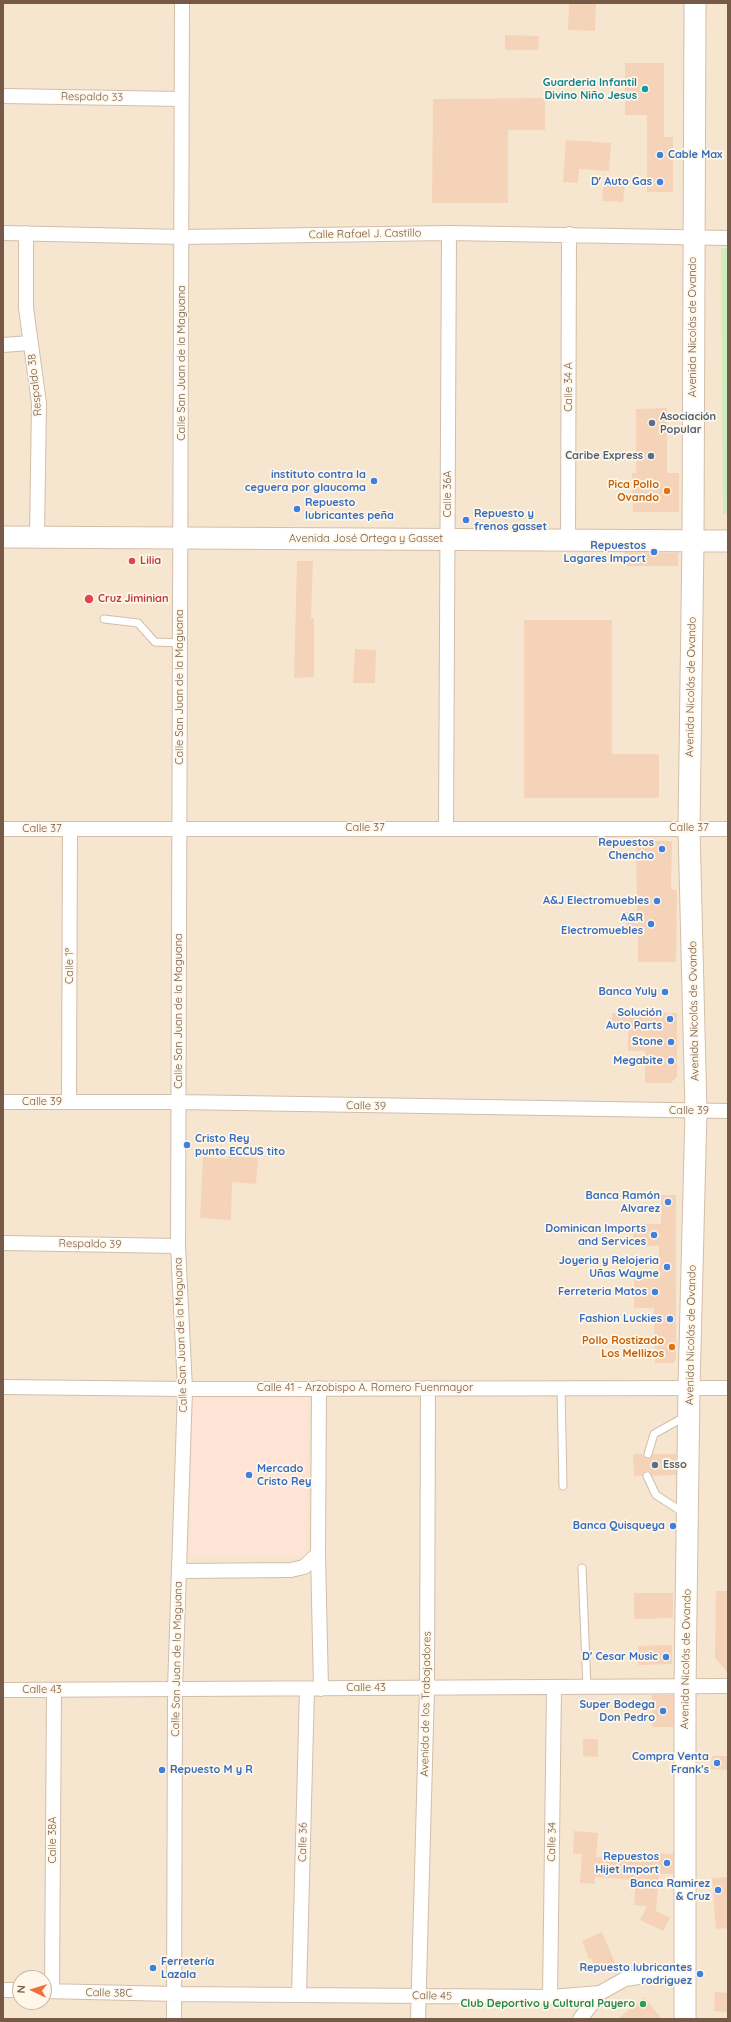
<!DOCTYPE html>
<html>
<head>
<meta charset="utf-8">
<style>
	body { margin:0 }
	#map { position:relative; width:731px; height:2022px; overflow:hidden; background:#fdf4e2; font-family:Quicksand,sans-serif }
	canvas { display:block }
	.frame { position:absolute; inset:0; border:4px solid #765a47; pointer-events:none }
	.north { position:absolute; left:12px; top:1970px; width:40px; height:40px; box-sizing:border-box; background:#fff7e9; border:1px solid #c8b8a8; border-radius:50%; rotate:274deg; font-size:11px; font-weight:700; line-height:16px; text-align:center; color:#765a47 }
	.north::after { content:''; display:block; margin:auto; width:14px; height:18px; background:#ef6f3f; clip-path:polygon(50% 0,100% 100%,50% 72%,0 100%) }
</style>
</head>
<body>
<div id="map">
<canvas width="731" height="2022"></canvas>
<div class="frame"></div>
<div class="north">N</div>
</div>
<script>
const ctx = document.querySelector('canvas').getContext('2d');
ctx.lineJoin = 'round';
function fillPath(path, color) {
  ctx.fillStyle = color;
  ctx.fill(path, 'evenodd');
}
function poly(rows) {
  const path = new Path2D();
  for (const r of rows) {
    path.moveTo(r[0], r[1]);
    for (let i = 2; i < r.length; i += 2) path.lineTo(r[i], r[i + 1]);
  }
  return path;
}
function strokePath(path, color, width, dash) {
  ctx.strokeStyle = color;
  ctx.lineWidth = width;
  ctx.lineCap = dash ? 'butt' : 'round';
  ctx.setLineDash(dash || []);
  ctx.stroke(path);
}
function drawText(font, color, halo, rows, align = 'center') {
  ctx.font = font + ' Quicksand,sans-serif';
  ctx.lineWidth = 3.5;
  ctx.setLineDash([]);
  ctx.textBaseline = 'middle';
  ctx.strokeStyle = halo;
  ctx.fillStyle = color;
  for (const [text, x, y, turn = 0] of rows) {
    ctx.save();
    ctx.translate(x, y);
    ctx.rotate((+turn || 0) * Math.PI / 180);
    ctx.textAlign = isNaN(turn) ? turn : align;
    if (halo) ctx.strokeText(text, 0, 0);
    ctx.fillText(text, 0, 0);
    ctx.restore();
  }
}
fillPath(poly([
	[3,3,728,3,728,2019,3,2019],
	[20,1978,44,1978,44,2002,20,2002]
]), '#f6e6d0');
fillPath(poly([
	[192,1393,308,1395,306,1556,190,1555]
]), '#ffe3d5');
fillPath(poly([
	[721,248,728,248,728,514,723,514]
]), '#cfecbf');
fillPath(poly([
	[569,3,596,3,595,31,568,30],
	[505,35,539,36,538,50,505,50],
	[625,63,664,63,664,137,673,137,673,192,647,192,647,115,625,115],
	[545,98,545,130,508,130,508,203,432,203,433,99],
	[566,140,611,143,609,171,579,169,578,183,563,182],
	[604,179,625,181,623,202,602,201],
	[667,408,667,473,679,473,679,512,633,512,632,473,636,473,636,409],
	[624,552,678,553,678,566,624,566],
	[297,561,313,561,311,618,314,618,314,677,294,678],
	[524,620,612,620,612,754,659,754,659,798,524,798],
	[355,649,376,650,375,683,353,683],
	[636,841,672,841,671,889,677,890,676,962,638,962,638,936,626,936,626,912,637,912],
	[612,1013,677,1013,677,1076,671,1083,645,1083,645,1051,628,1051,628,1031,612,1031],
	[228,1156,258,1158,256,1184,232,1182,231,1220,200,1218,203,1157,228,1159],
	[661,1195,676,1195,676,1359,673,1363,655,1363,654,1308,634,1308,634,1276,659,1276,659,1246,633,1246,633,1224,661,1224],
	[633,1454,643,1454,645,1458,649,1459,653,1454,676,1454,676,1475,652,1476,647,1471,642,1476,634,1476],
	[716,1591,728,1591,728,1673,715,1658],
	[634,1593,673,1593,673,1618,634,1619],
	[672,1645,672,1664,638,1665,638,1646],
	[652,1695,673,1695,673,1727,652,1727],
	[583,1739,598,1739,598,1757,583,1756],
	[712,1756,728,1756,728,1770,711,1769],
	[574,1831,598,1833,596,1857,645,1858,645,1853,673,1854,673,1874,659,1874,656,1911,670,1918,663,1931,640,1920,647,1906,634,1905,636,1880,595,1877,595,1884,580,1883,582,1854,573,1854],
	[728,1877,728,1928,716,1929,712,1878],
	[602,1932,615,1963,597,1971,591,1958,589,1959,582,1941],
	[715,1992,728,1993,728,2012,714,2011],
	[644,1997,662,2019,618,2019]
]), '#f4d3b8');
const lane = poly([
	[104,619,138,623,155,642,181,643],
	[561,1388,563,1486],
	[648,1454,654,1434,686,1416],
	[647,1476,656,1495,684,1513],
	[582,1568,587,1687]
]);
const street = poly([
	[3,96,181,99],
	[3,233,182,237,449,233,728,238],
	[26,233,26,308,39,403,37,537],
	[3,345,30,343],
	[568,539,569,234],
	[446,828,449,233],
	[3,829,728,829],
	[3,1102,179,1102,728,1111],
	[69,1102,70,829],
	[3,1243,178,1246],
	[3,1387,185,1389,728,1388],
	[318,1554,321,1689],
	[179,1571,291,1570,304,1567,318,1554,319,1388],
	[3,1690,728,1686],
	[3,1990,20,1990],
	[44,1991,175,1994,550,1997,600,1993,625,1979,685,1970],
	[52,1991,54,1690],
	[299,1994,307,1689],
	[550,1997,554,1688],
	[174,2019,175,1689,185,1389,178,1246,182,3],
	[418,2019,427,1688,428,1388],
	[580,2019,600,1993]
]);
const secondary = poly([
	[3,537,728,541],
	[685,2019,685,1687,689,1388,696,1111,689,828,693,540,695,3]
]);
strokePath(lane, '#d1beab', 9);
strokePath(street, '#d1beab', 16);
strokePath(secondary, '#d5bea8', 23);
strokePath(lane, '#fff', 7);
strokePath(street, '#fff', 14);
strokePath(secondary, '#fff', 21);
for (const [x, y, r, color] of [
	[645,89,4,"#0f9aa8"],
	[660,155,4,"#3f7fe0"],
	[660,182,4,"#3f7fe0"],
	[652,423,4,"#5c6f8a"],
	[651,456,4,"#5c6f8a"],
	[374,481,4,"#3f7fe0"],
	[667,491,4,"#e8710a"],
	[297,509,4,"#3f7fe0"],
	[466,520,4,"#3f7fe0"],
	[654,552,4,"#3f7fe0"],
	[132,561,4,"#e0444e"],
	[89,599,5,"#e0444e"],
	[662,849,4,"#3f7fe0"],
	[657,901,4,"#3f7fe0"],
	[651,924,4,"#3f7fe0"],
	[665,992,4,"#3f7fe0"],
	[670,1019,4,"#3f7fe0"],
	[671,1042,4,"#3f7fe0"],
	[671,1061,4,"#3f7fe0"],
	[187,1145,4,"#3f7fe0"],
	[668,1202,4,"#3f7fe0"],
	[654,1235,4,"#3f7fe0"],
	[667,1267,4,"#3f7fe0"],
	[655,1292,4,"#3f7fe0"],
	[670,1319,4,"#3f7fe0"],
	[672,1347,4,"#e8710a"],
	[655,1465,4,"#5c6f8a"],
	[249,1475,4,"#3f7fe0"],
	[673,1526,4,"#3f7fe0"],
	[666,1657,4,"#3f7fe0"],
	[663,1711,4,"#3f7fe0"],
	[717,1763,4,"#3f7fe0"],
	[162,1770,4,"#3f7fe0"],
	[667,1863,4,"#3f7fe0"],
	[718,1890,4,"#3f7fe0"],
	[153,1968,4,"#3f7fe0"],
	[700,1974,4,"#3f7fe0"],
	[643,2004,4,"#2e9e5b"]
]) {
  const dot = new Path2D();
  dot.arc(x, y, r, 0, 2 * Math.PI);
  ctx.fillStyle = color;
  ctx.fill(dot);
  strokePath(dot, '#fff7e9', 1.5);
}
drawText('bold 11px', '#0d838f', '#fff7e9', [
	["Guarderia Infantil",637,83],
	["Divino Niño Jesus",637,96]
], 'right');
drawText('11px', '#765a47', '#fff7e9', [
	["Respaldo 33",92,97,1],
	["Calle Rafael J. Castillo",365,234,-1],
	["Avenida Nicolás de Ovando",693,327,-90],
	["Calle San Juan de la Maguana",182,363,-90],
	["Respaldo 38",35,385,-96],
	["Calle 34 A",569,387,-90],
	["Calle 36A",448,494,-90],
	["Avenida José Ortega y Gasset",366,539],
	["Calle San Juan de la Maguana",180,687,-90],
	["Avenida Nicolás de Ovando",691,687,-89],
	["Calle 37",365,828],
	["Calle 37",689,828],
	["Calle 37",42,829],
	["Calle 1ª",70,966,-90],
	["Calle San Juan de la Maguana",179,1011,-90],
	["Avenida Nicolás de Ovando",694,1011,-91],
	["Calle 39",42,1102],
	["Calle 39",366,1106,1],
	["Calle 39",689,1111],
	["Respaldo 39",90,1244,1],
	["Calle San Juan de la Maguana",181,1335,-92],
	["Avenida Nicolás de Ovando",691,1335,-89],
	["Calle 41 - Arzobispo A. Romero Fuenmayor",365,1388],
	["Calle San Juan de la Maguana",177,1659,-89],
	["Avenida Nicolás de Ovando",686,1659,-89],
	["Calle 43",366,1688],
	["Calle 43",42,1690],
	["Avenida de los Trabajadores",426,1704,-89],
	["Calle 38A",53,1840,-90],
	["Calle 36",303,1842,-89],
	["Calle 34",552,1842,-89],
	["Calle 38C",109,1993,1],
	["Calle 45",432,1996,1]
]);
drawText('bold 11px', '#366cbe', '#fff7e9', [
	["Cable Max",668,155,"left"],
	["D' Auto Gas",652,182],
	["instituto contra la",366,475],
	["ceguera por glaucoma",366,488],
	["Repuesto",305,503,"left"],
	["lubricantes peña",305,516,"left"],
	["Repuesto y",474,514,"left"],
	["frenos gasset",474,527,"left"],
	["Repuestos",646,546],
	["Lagares Import",646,559],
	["Repuestos",654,843],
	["Chencho",654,856],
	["A&J Electromuebles",649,901],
	["A&R",643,918],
	["Electromuebles",643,931],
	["Banca Yuly",657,992],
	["Solución",662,1013],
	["Auto Parts",662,1026],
	["Stone",663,1042],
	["Megabite",663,1061],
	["Cristo Rey",195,1139,"left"],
	["punto ECCUS tito",195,1152,"left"],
	["Banca Ramón",660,1196],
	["Alvarez",660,1209],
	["Dominican Imports",646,1229],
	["and Services",646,1242],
	["Joyeria y Relojeria",659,1261],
	["Uñas Wayme",659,1274],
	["Ferreteria Matos",647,1292],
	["Fashion Luckies",662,1319],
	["Mercado",257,1469,"left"],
	["Cristo Rey",257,1482,"left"],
	["Banca Quisqueya",665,1526],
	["D' Cesar Music",658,1657],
	["Super Bodega",655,1705],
	["Don Pedro",655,1718],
	["Compra Venta",709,1757],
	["Frank's",709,1770],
	["Repuesto M y R",170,1770,"left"],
	["Repuestos",659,1857],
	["Hijet Import",659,1870],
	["Banca Ramirez",710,1884],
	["& Cruz",710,1897],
	["Ferretería",161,1962,"left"],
	["Lazala",161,1975,"left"],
	["Repuesto lubricantes",692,1968],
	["rodriguez",692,1981]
], 'right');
drawText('bold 11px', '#4e5e75', '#fff7e9', [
	["Asociación",660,417],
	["Popular",660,430],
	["Caribe Express",643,456,"right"],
	["Esso",663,1465]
], 'left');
drawText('bold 11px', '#c56008', '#fff7e9', [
	["Pica Pollo",659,485],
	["Ovando",659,498],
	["Pollo Rostizado",664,1341],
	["Los Mellizos",664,1354]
], 'right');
drawText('bold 11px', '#be3a42', '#fff7e9', [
	["Lilia",140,561],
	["Cruz Jiminian",98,599]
], 'left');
drawText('bold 11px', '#27864d', '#fff7e9', [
	["Club Deportivo y Cultural Payero",635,2004]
], 'right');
</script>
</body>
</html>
